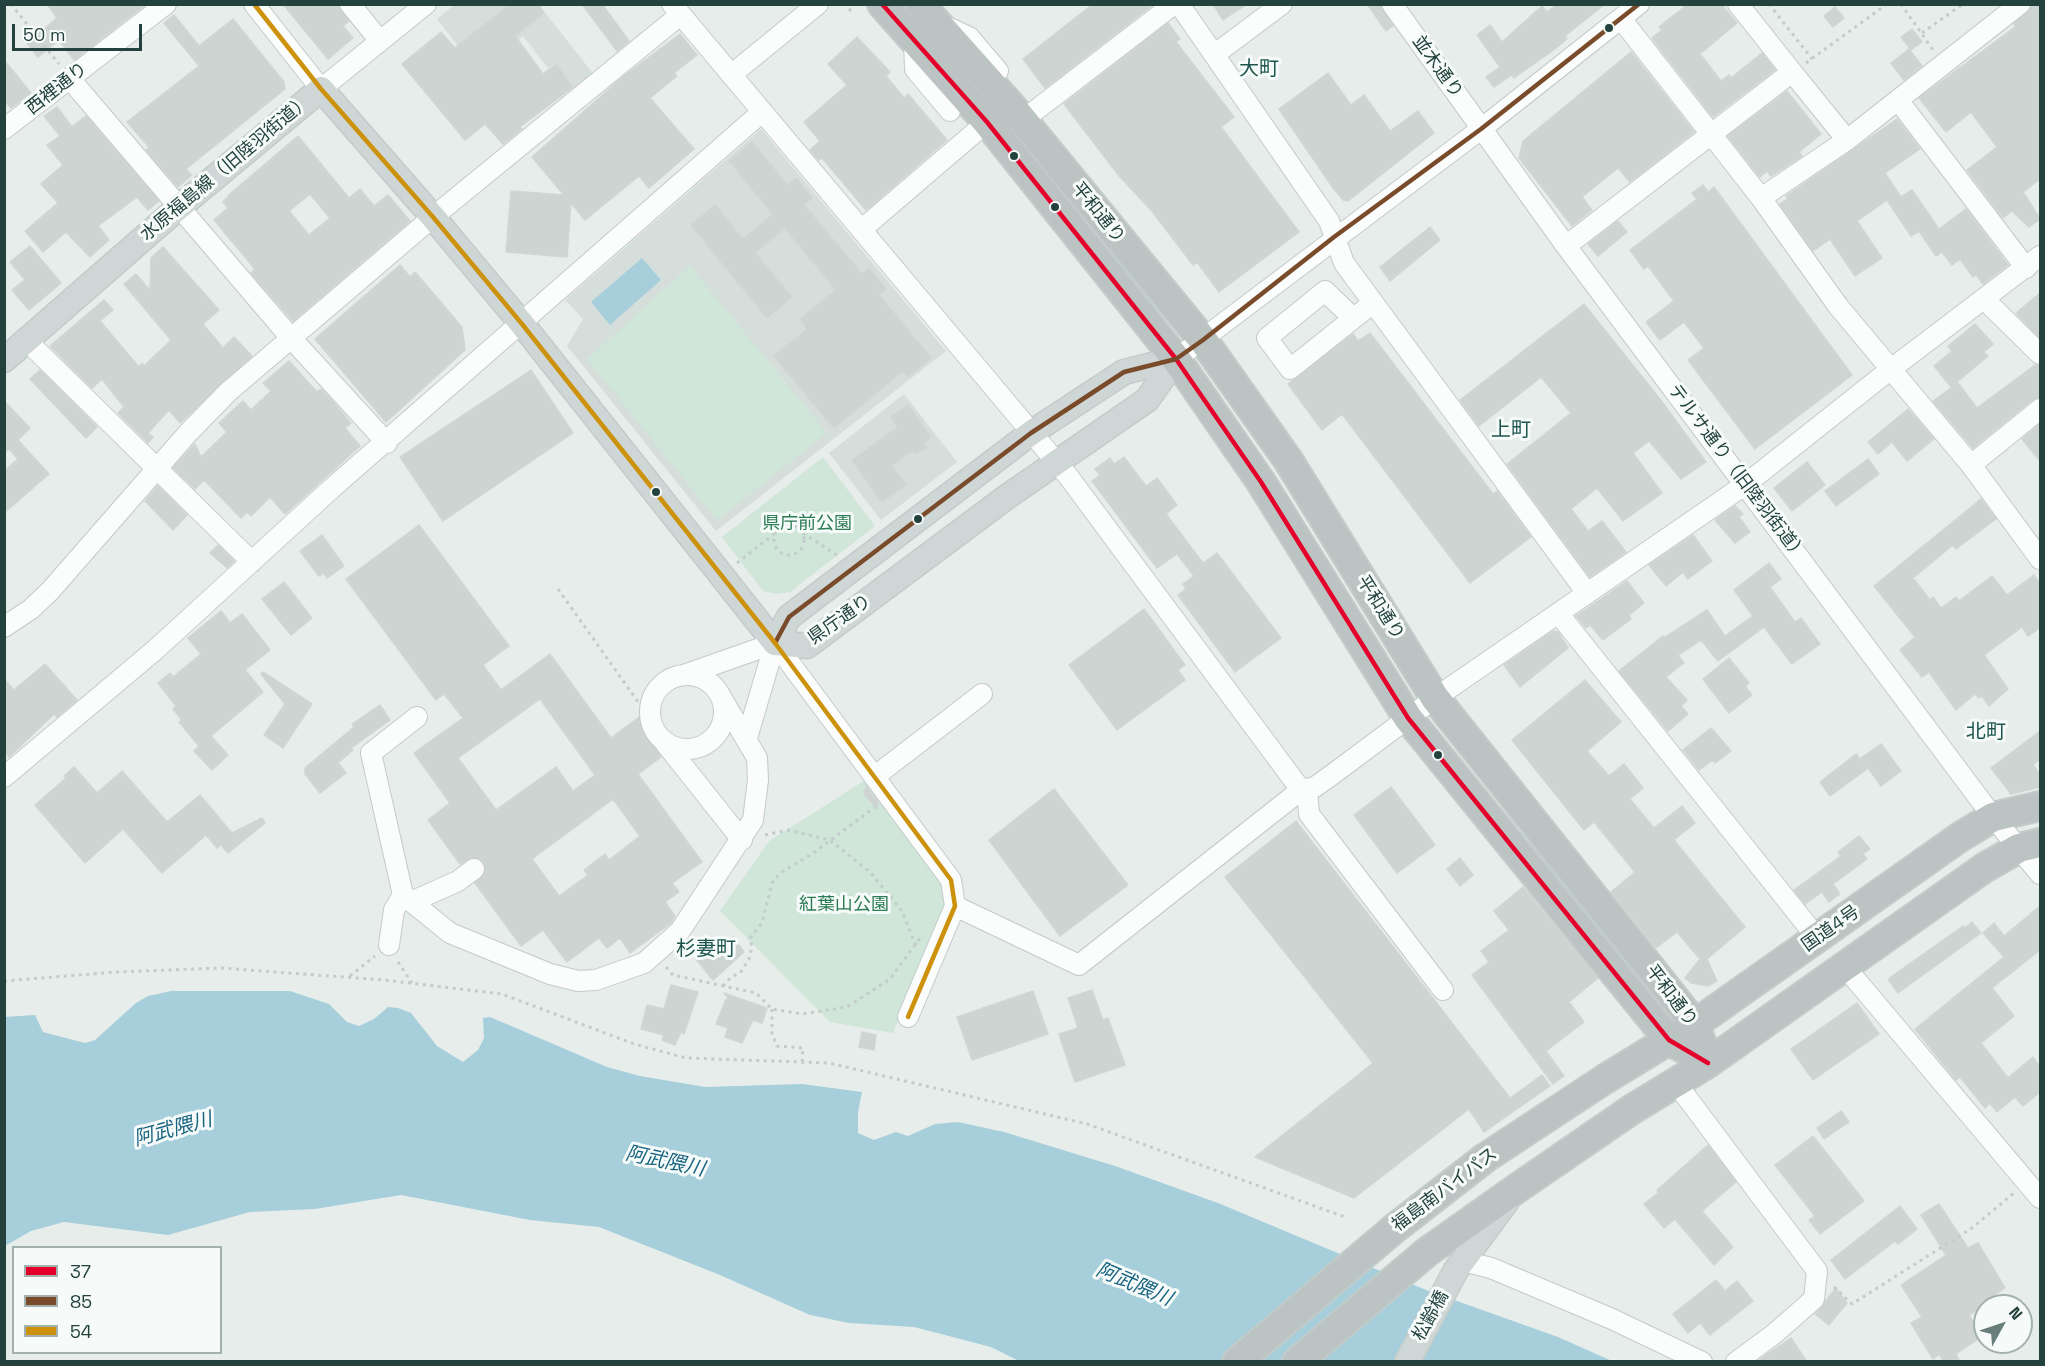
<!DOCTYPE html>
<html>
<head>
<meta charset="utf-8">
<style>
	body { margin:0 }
	#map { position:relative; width:2045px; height:1366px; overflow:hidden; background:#e7edea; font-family:"Space Grotesk",sans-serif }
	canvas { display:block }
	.frame { position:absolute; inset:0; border:6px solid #23423d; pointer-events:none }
	.legend { position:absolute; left:12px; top:1246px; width:210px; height:108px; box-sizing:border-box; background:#f6fbf9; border:2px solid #a2b1ae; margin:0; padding:8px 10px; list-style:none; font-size:18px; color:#23423d }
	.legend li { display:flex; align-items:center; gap:12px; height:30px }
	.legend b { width:30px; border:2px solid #a2b1ae }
	.north { position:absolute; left:1973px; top:1294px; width:60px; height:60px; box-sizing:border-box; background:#f6fbf9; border:2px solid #a2b1ae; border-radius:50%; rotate:50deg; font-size:16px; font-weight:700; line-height:24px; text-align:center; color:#23423d }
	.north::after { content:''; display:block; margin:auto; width:21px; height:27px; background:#687e7a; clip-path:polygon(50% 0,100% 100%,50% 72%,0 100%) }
	.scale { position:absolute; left:12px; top:24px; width:130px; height:27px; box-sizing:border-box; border:3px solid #23423d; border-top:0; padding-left:8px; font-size:18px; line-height:21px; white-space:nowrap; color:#23423d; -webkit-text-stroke:4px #f6fbf9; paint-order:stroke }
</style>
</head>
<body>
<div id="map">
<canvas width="2045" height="1366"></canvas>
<div class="frame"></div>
<ul class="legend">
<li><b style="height:8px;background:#e4002b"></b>37</li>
<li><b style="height:8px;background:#7a4b2a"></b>85</li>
<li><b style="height:8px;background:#cd920c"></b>54</li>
</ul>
<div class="north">N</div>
<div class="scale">50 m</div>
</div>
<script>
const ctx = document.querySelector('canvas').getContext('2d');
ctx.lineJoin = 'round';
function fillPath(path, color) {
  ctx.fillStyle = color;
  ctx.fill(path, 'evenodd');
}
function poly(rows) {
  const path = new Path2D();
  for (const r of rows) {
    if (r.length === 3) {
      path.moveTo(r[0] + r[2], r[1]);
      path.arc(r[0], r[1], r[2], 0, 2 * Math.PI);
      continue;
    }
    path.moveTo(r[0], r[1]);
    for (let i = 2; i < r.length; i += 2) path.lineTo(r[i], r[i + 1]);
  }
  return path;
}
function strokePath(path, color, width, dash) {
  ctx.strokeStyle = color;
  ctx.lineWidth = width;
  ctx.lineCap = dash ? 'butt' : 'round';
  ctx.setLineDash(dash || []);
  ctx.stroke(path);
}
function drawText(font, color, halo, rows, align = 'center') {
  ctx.font = font + ' "Space Grotesk","Noto Sans JP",sans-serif';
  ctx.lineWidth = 6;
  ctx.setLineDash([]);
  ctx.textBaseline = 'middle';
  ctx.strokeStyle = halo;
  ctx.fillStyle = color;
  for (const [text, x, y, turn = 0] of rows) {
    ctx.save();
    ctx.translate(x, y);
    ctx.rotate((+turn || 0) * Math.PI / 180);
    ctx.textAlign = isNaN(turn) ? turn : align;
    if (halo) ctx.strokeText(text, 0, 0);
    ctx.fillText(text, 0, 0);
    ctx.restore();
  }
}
fillPath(poly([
	[454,5,539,5,595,76,577,91,556,63,548,68,523,36,478,72,437,19],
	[761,129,946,351,716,531,567,346,583,319,565,300],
	[904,394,957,462,881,520,829,453]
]), '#d5dedb');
fillPath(poly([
	[690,266,827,433,717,520,587,359],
	[823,457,875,526,790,592,776,594,763,591,722,537],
	[867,779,943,882,946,906,893,1033,830,1022,720,911,769,841]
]), '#d0e6d9');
fillPath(poly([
	[642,258,661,280,610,325,591,302],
	[171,991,290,991,329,1004,347,1022,359,1026,374,1019,388,1007,398,1008,411,1013,437,1046,463,1062,478,1050,484,1038,483,1018,490,1017,607,1067,640,1076,705,1087,802,1084,862,1092,858,1112,858,1133,874,1140,896,1132,908,1136,935,1124,958,1122,1004,1132,1115,1166,1218,1203,1426,1290,1558,1337,1612,1361,1019,1361,991,1347,914,1327,849,1323,810,1315,720,1275,599,1227,530,1220,401,1195,315,1209,250,1212,168,1235,64,1222,31,1231,5,1246,4,1017,35,1015,43,1032,85,1043,95,1040,136,1003,148,996]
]), '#a7cfdb');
const building = poly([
	[47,4,146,4,74,60,59,40,38,57,27,43,57,18,47,4],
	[283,4,338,4,349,21,343,26,353,38,328,59,283,4],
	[510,4,538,4,544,13,515,36,543,74,556,64,573,87,520,127,522,129,503,144,485,124,465,140,402,64,441,32,455,48,510,4],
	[582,4,602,4,629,41,617,51,582,4],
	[1093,4,1154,4,1045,88,1023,59,1093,4],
	[1213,4,1247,4,1223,20,1213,4],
	[1367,4,1380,4,1393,26,1386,31,1367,4],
	[1558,4,1605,4,1565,36,1567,39,1555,49,1514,78,1512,75,1494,87,1486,77,1500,67,1477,35,1490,25,1502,42,1542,6,1547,12,1558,4],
	[1688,4,1721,4,1737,23,1700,54,1721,81,1729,75,1731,78,1762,53,1775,70,1713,117,1652,38,1662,30,1659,27,1688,4],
	[2034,4,2040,4,2040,179,2023,192,2040,219,2029,227,2012,211,2003,218,1967,170,1997,147,1971,112,1946,132,1919,98,2015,27,2014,24,2034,4],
	[1835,7,1844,18,1833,27,1824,16,1835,7],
	[174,15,199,46,233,19,284,82,285,89,186,169,192,175,178,187,146,150,149,147,127,122,199,66,164,23,174,15],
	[1168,23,1180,39,1176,42,1234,117,1221,127,1299,232,1219,292,1197,262,1193,265,1151,210,1120,177,1064,104,1168,23],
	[1912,29,1922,42,1911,50,1901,37,1912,29],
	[680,34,697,55,674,73,677,76,650,98,694,149,649,188,639,176,585,220,571,203,567,257,506,252,511,191,564,195,532,157,624,76,680,34],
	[857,37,890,72,886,76,904,98,908,94,947,140,866,210,822,158,819,160,810,150,820,141,804,122,847,85,828,64,857,37],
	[1909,49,1922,66,1904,80,1891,63,1909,49],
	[1631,52,1694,132,1630,182,1618,168,1582,197,1592,210,1572,226,1519,158,1523,141,1631,52],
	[4,60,31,93,11,108,4,100,4,60],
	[1328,73,1351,105,1364,95,1390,131,1418,111,1434,133,1348,201,1343,200,1333,188,1279,109,1328,73],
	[1787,91,1821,134,1799,152,1802,156,1771,176,1767,171,1760,177,1728,136,1787,91],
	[57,107,72,127,86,116,159,201,148,210,137,197,98,226,109,240,90,257,66,232,43,252,25,231,58,203,41,184,63,165,47,145,60,136,44,116,57,107],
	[1897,119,1920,149,1885,173,1901,197,1912,190,1939,229,1966,209,2008,265,1983,284,1976,275,1973,277,1960,259,1952,265,1942,252,1936,256,1919,231,1911,236,1887,200,1857,221,1882,258,1855,276,1830,239,1813,251,1780,204,1788,199,1786,196,1897,119],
	[298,136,349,198,360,189,374,206,388,195,410,221,293,321,251,273,255,269,214,220,228,208,223,202,231,193,298,136],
	[310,194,330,218,309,235,289,211,310,194],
	[752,142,787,185,796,178,812,198,804,205,862,274,869,268,886,289,879,295,931,358,908,377,903,371,834,428,774,356,807,329,800,319,836,290,785,228,755,253,792,297,767,318,691,225,715,205,743,239,773,214,729,161,752,142],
	[1703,185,1708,192,1714,187,1852,375,1755,449,1688,360,1704,348,1684,322,1660,340,1646,322,1674,301,1648,266,1644,269,1630,250,1697,199,1692,193,1703,185],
	[1618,221,1627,232,1598,256,1588,244,1618,221],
	[1430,227,1440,240,1390,281,1380,267,1430,227],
	[30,246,61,283,29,310,12,290,25,280,10,262,30,246],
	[163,247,219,310,203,324,223,348,234,337,252,356,180,423,169,410,148,433,153,437,148,443,118,413,124,407,102,379,92,388,50,346,104,300,113,310,100,321,139,367,142,363,144,366,171,340,124,284,136,274,150,290,151,258,163,247],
	[400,265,410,277,415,272,462,327,465,350,386,422,315,339,400,265],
	[2040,293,2040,338,2016,313,2040,293],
	[1584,304,1663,403,1706,462,1681,479,1649,441,1633,453,1662,493,1623,521,1597,488,1571,509,1588,531,1602,521,1626,552,1590,577,1507,464,1571,413,1541,377,1479,426,1460,400,1584,304],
	[1975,324,1993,344,1984,352,1988,356,1951,387,1934,366,1952,351,1948,346,1975,324],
	[1370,333,1493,494,1497,491,1531,537,1470,583,1342,414,1322,430,1288,384,1353,334,1358,341,1370,333],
	[289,361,317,392,321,389,328,396,351,423,345,428,360,446,285,514,270,497,251,516,247,512,241,518,204,480,195,489,173,468,195,444,201,457,227,432,219,423,243,401,251,410,271,391,263,383,289,361],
	[2035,365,2040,366,2040,397,2032,400,1973,448,1933,401,1958,383,1977,408,2035,365],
	[40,370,97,427,86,438,30,379,40,370],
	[531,370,573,433,443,521,400,457,531,370],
	[4,401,30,428,18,440,49,474,4,513,4,471,18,459,9,449,4,453,4,401],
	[908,405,931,437,924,443,927,447,916,454,913,450,892,466,906,485,882,502,852,460,898,427,891,417,908,405],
	[1908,409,1934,439,1907,461,1892,442,1878,454,1868,442,1908,409],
	[2040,424,2040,461,2022,439,2040,424],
	[1124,457,1146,486,1157,478,1177,505,1166,514,1203,563,1217,553,1281,638,1235,672,1178,595,1186,589,1183,584,1194,576,1177,554,1157,568,1092,481,1100,475,1095,469,1110,458,1114,464,1124,457],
	[1868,459,1879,474,1836,506,1825,491,1868,459],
	[1807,462,1825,485,1792,511,1774,488,1807,462],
	[158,486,187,515,173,530,145,501,158,486],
	[1981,499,1996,519,1956,549,1953,545,1913,578,1930,600,1933,597,1941,608,1956,597,1959,601,1992,576,2007,595,2034,575,2040,584,2040,628,2028,636,2022,627,1984,655,2008,689,1989,706,1982,696,1979,698,1975,694,1956,710,1929,672,1922,677,1900,650,1915,637,1874,586,1981,499],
	[1735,506,1743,514,1739,517,1750,532,1735,543,1715,520,1735,506],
	[419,525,509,646,483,665,501,690,550,654,611,738,642,715,656,735,653,745,661,757,638,774,702,862,672,883,679,892,665,902,675,916,671,923,630,953,620,938,607,948,599,938,567,962,543,930,521,946,475,883,485,873,483,861,472,857,460,864,428,820,450,803,414,753,463,718,444,694,436,700,346,579,419,525],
	[540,699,595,775,573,791,556,767,496,810,458,758,540,699],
	[613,799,640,836,609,860,605,854,584,870,588,875,559,896,532,859,613,799],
	[322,535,344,566,327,578,324,573,319,576,300,551,322,535],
	[1693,535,1712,561,1688,579,1683,572,1666,586,1649,565,1693,535],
	[218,545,234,561,227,568,210,553,218,545],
	[1769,563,1781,579,1770,587,1795,622,1801,618,1820,644,1792,664,1764,627,1718,661,1701,640,1678,655,1684,663,1666,677,1687,700,1681,706,1688,714,1668,731,1619,671,1663,636,1664,638,1707,610,1725,636,1753,616,1734,590,1769,563],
	[1627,581,1644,603,1629,615,1631,619,1603,640,1590,625,1586,628,1576,616,1627,581],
	[284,582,312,618,291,635,262,599,284,582],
	[1144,609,1185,665,1178,670,1185,680,1117,730,1069,665,1144,609],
	[221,611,230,623,242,614,270,650,245,670,263,692,211,736,228,755,212,770,194,751,199,746,179,722,182,720,173,709,176,706,158,683,170,673,173,677,201,654,188,638,221,611],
	[1553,631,1558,632,1568,648,1520,687,1504,665,1553,631],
	[1729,658,1749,683,1745,686,1752,695,1729,713,1703,679,1729,658],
	[45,664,77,700,57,717,54,714,9,757,4,750,4,679,14,690,45,664],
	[263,672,312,704,283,748,264,735,285,704,261,674,263,672],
	[1585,680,1621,722,1587,751,1609,776,1624,764,1643,788,1630,799,1654,828,1682,806,1695,823,1674,840,1745,927,1707,959,1717,981,1708,986,1691,983,1685,978,1700,959,1677,932,1656,948,1611,892,1635,872,1594,822,1584,830,1512,740,1585,680],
	[380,705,390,720,351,748,353,750,338,763,346,773,320,793,305,774,305,768,354,727,352,724,380,705],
	[1711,728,1731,751,1715,763,1713,760,1699,770,1683,750,1711,728],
	[2040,731,2040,759,2033,765,2040,775,2040,787,2011,794,1991,768,2040,731],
	[1881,744,1901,771,1881,786,1861,758,1881,744],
	[1856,754,1867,769,1830,796,1820,782,1856,754],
	[74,767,97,793,122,771,167,822,200,795,232,833,262,818,265,823,228,853,221,845,217,848,206,835,162,873,123,829,85,863,35,805,66,778,64,776,74,767],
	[866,786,878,802,877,808,864,795,866,786],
	[1391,787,1435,845,1397,873,1354,815,1391,787],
	[1054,789,1128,885,1060,936,989,840,1054,789],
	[1296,821,1510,1098,1542,1075,1550,1086,1484,1132,1469,1109,1354,1198,1255,1157,1373,1063,1225,877,1296,821],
	[1859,836,1870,849,1863,854,1867,859,1833,884,1840,894,1829,902,1822,892,1805,904,1794,890,1841,856,1838,852,1859,836],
	[1460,858,1473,875,1460,886,1447,869,1460,858],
	[1523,887,1598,978,1569,1002,1584,1022,1546,1051,1564,1076,1553,1084,1472,975,1489,962,1481,951,1509,930,1494,911,1523,887],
	[2040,906,2040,950,1992,988,2014,1016,1981,1043,2008,1078,2033,1057,2040,1067,2040,1092,2023,1106,2015,1097,1997,1112,1990,1103,1985,1108,1960,1077,1956,1080,1915,1029,2004,957,1983,933,1994,923,2004,936,2040,906],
	[1972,922,1981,933,1898,993,1888,979,1963,926,1965,928,1972,922],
	[733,937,744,952,713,980,696,959,709,948,712,952,733,937],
	[671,985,698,992,684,1034,681,1032,675,1045,662,1040,664,1035,641,1029,647,1005,664,1009,671,985],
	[1092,990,1103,1020,1108,1018,1125,1065,1075,1082,1059,1034,1078,1028,1068,998,1092,990],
	[1033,991,1048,1034,972,1060,957,1017,1033,991],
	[724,993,767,1008,762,1023,753,1020,742,1043,725,1037,728,1028,716,1024,726,999,730,1000,724,993],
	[1857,1003,1879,1034,1813,1080,1791,1049,1857,1003],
	[862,1032,876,1035,874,1050,859,1047,862,1032],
	[1841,1111,1849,1122,1824,1139,1817,1128,1841,1111],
	[1813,1136,1864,1201,1820,1234,1809,1220,1815,1216,1775,1165,1813,1136],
	[1708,1145,1736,1182,1702,1211,1733,1247,1714,1265,1675,1219,1664,1228,1644,1204,1659,1192,1657,1190,1708,1145],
	[1939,1204,1968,1248,1978,1243,2005,1288,1982,1302,1984,1306,1969,1315,1983,1336,1956,1354,1960,1362,1943,1362,1940,1354,1933,1359,1911,1323,1922,1317,1901,1285,1946,1255,1921,1215,1939,1204],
	[1900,1206,1917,1229,1898,1244,1895,1241,1845,1279,1831,1260,1900,1206],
	[1716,1280,1725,1291,1737,1281,1753,1301,1710,1335,1700,1323,1688,1333,1673,1314,1716,1280],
	[1836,1288,1847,1303,1829,1325,1815,1314,1836,1288],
	[1791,1338,1807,1362,1757,1362,1767,1354,1791,1338]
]);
fillPath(building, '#ced4d2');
strokePath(building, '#d0d6d3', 1.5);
const minor = poly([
	[254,4,321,89,426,4],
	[350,4,380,41],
	[672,4,1068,476,1301,790,1315,787,1333,774,1435,698,1746,484,1891,369,2040,256],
	[1179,4,1329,221,1344,263,1587,593],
	[1392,4,1566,246,1993,817,2040,874],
	[1622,20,1761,198,1838,306,1971,465,2040,559],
	[943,25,969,37,998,71],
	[914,40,915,69,950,111],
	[1214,55,1282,4],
	[1792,72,1847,140],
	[731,75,818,4],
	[70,79,291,338,387,443],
	[1898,100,2026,268],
	[1023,120,1174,4],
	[4,129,166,4],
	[1761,198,1847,140,2020,4],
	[861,230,987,122],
	[1566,246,1792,72,1738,4],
	[1984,299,2040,354],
	[1353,318,1325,291,1267,338,1290,369,1373,303],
	[27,341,252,562],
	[1176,359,1481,129,1639,4],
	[1971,465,2040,409],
	[1558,613,1818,939],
	[4,627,31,609,50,591,188,433,228,392,433,217,680,15],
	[775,643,951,880,955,906,908,1017],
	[684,675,775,643],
	[687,712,37],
	[417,717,371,753,403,895,450,933,550,974,578,981,596,980,644,963,680,931,753,820,758,780,757,758,721,697],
	[747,738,775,643],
	[665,743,742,840],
	[4,777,155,650,331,489,762,112],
	[874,777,982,694],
	[1307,789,1309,814,1443,990],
	[411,902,458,881,474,869],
	[955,906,1079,965,1301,790],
	[389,945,394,910,403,895],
	[1845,967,2040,1198],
	[1676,1083,1817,1271,1814,1299,1774,1334,1736,1362],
	[1463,1261,1491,1268,1612,1319,1702,1362]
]);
const major = poly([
	[4,360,178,208,321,89,433,217,522,324,775,643],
	[775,643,807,646,1008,496,1147,400,1176,359],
	[775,643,789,617,1031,433,1124,372,1176,359],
	[1407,1362,1456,1270,1507,1201]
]);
const highway = poly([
	[882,4,987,122,1176,359,1261,482,1408,718,1669,1040,1708,1063],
	[920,4,1011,106,1203,340,1288,460,1435,698,1695,1024,1708,1063],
	[1237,1362,1395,1228,1485,1158,1605,1079,1695,1024,1960,837,1993,817,2040,806],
	[1297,1362,1427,1252,1516,1189,1631,1110,1708,1063,1984,868,2019,848,2040,843]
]);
strokePath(minor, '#c4cac8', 22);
strokePath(major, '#c2ccca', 27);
strokePath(highway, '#c2ccca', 32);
strokePath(poly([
	[11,4,59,64],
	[1769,4,1812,59],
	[1901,4,1933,50],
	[849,11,853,6],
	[1922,33,1963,4],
	[1806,63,1887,4],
	[789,540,15],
	[803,533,838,556],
	[737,563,774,534],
	[558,589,651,720],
	[765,835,788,830,830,840,870,872,902,911,916,946],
	[398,962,412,983],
	[666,967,673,975,756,993,772,1009,802,1014,847,1007,890,979,920,938],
	[350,976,375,956],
	[4,981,116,972,221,968,384,980,502,994,634,1044,686,1058,829,1063,1087,1124,1345,1217],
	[723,986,731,977,740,973,749,959,752,947,750,938,762,923,772,883,780,873,812,854,875,807],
	[772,1009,772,1034,777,1046,803,1048,802,1061],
	[1834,1287,1852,1304,1972,1228,2014,1193]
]), '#c2ccca', 3, [3, 4.5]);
strokePath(minor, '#fbfcfc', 20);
strokePath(major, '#ced7d6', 24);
strokePath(highway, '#bcc4c3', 28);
strokePath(poly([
	[882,4,987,122,1176,359,1261,482,1408,718,1669,1040,1708,1063]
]), '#e4002b', 4.5);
strokePath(poly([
	[775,643,789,617,1031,433,1124,372,1176,359,1203,340,1334,237,1481,129,1639,4]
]), '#7a4b2a', 4.5);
strokePath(poly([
	[254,4,321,89,433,217,522,324,775,643,951,880,955,906,908,1017]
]), '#cd920c', 4.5);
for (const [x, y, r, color] of [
	[1609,28,5,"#23423d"],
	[1014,156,5,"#23423d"],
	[1055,207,5,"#23423d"],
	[656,492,5,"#23423d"],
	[918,519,5,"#23423d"],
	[1438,755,5,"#23423d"]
]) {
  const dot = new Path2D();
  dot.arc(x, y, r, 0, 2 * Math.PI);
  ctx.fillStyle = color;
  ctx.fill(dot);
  strokePath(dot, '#f6fbf9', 2);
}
drawText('18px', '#23423d', '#f6fbf9', [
	["並木通り",1437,67,54],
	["西裡通り",57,89,-38],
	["水原福島線（旧陸羽街道）",226,168,-40],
	["平和通り",1098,213,51],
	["テルサ通り（旧陸羽街道）",1737,473,53],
	["平和通り",1380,608,58],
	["県庁通り",840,620,-35],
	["国道4号",1831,929,-35],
	["平和通り",1671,996,53],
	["福島南バイパス",1445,1190,-37],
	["松齢橋",1431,1316,-61]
]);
drawText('18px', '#2b7b53', '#f6fbf9', [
	["県庁前公園",807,524],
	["紅葉山公園",844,905]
]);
drawText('20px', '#1d554e', '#f6fbf9', [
	["大町",1259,70],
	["上町",1511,431],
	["北町",1986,733],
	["杉妻町",706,950]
]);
drawText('italic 20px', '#196481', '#f6fbf9', [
	["阿武隈川",173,1130,-15],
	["阿武隈川",665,1162,12],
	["阿武隈川",1134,1285,23]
]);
</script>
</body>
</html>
